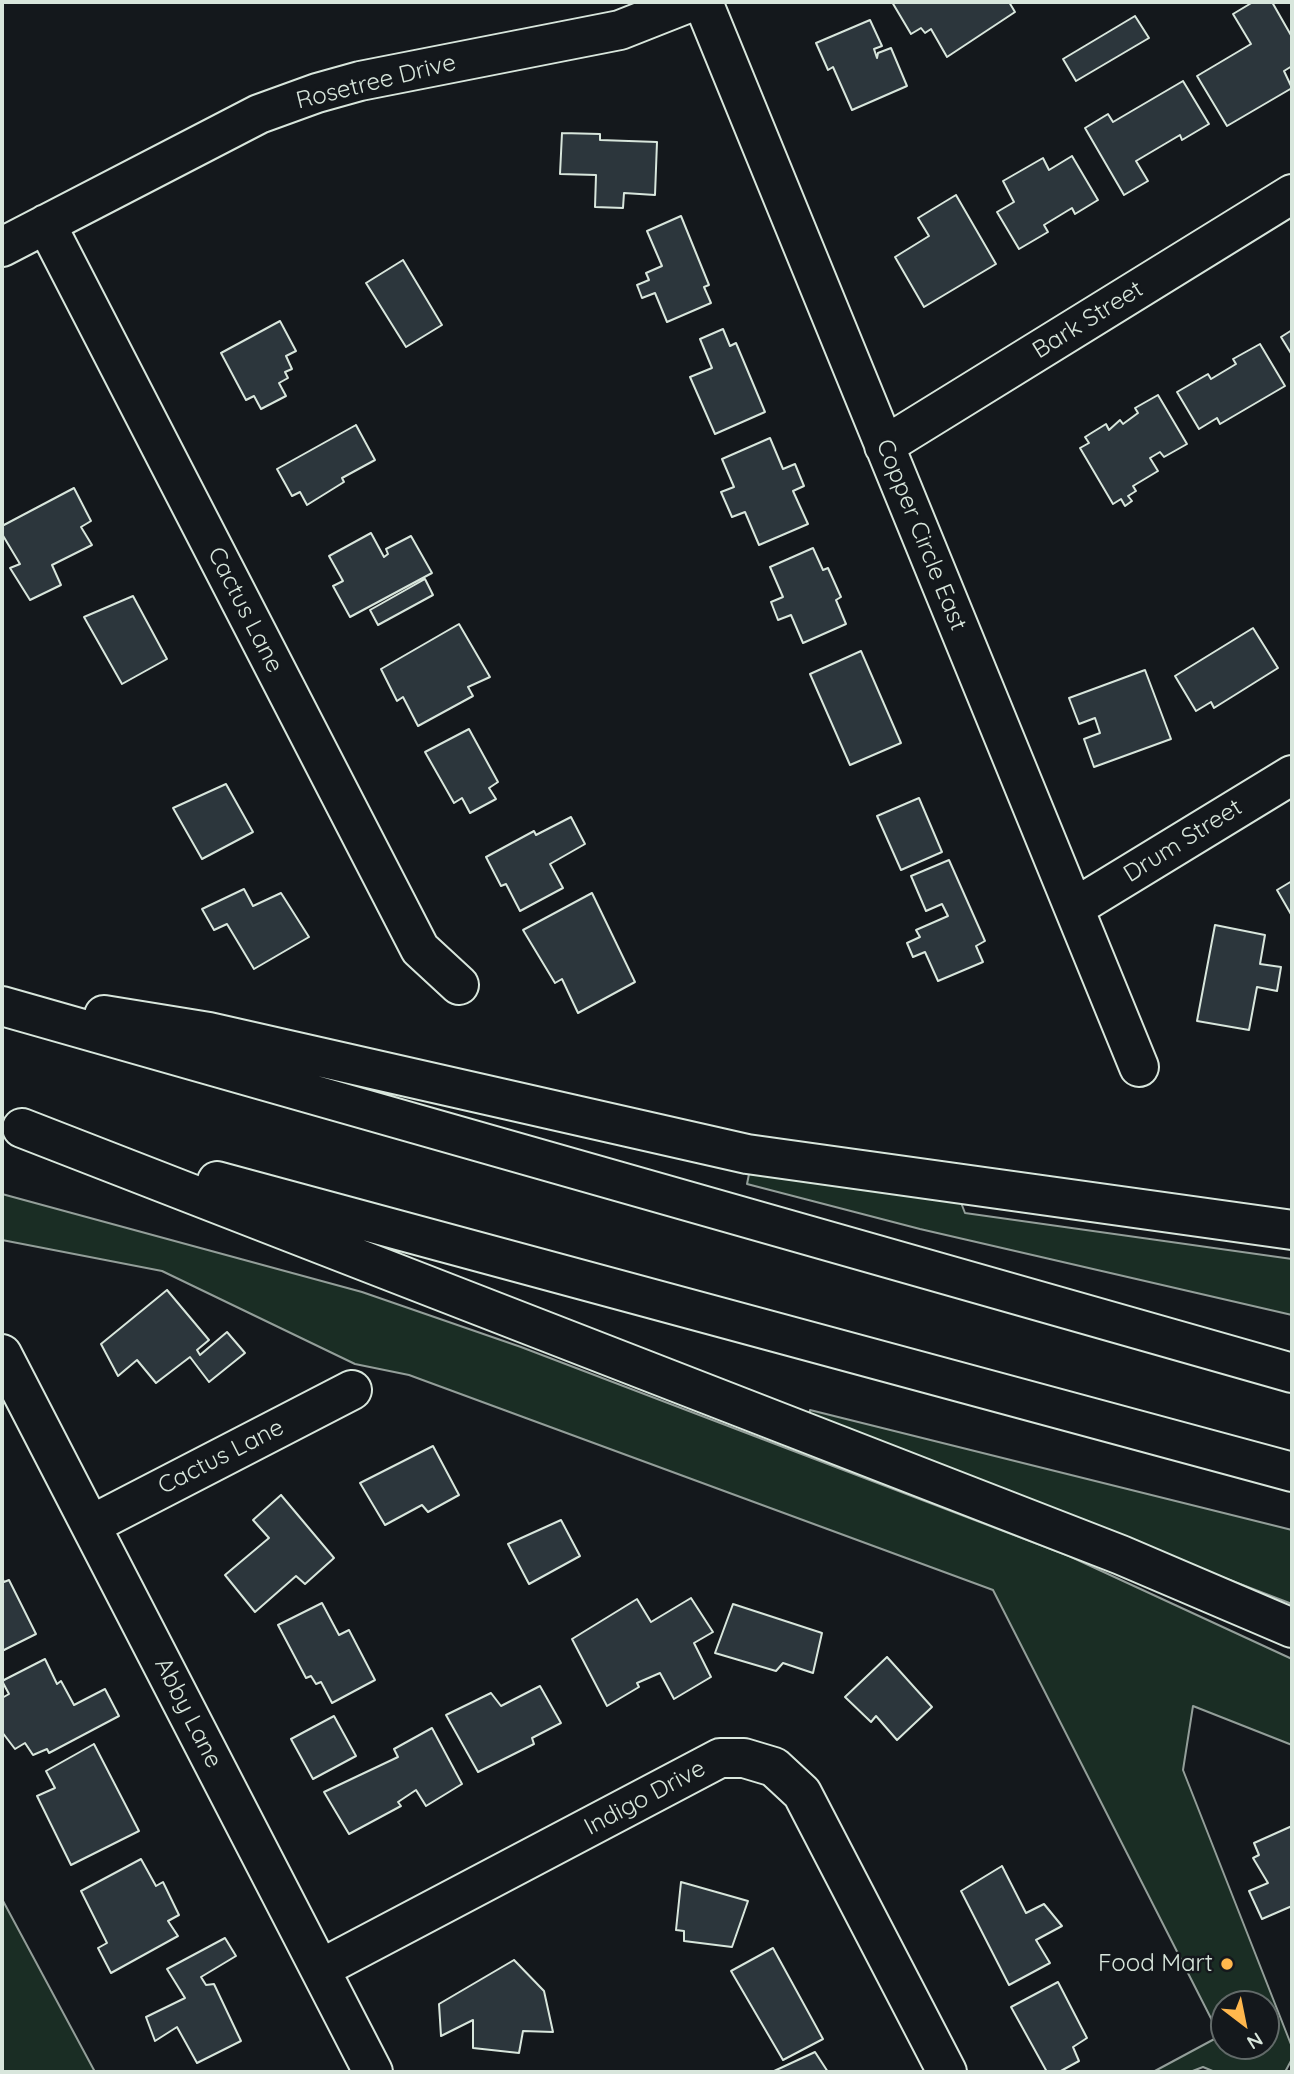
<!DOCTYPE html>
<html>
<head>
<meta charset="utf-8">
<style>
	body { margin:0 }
	#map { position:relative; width:1294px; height:2074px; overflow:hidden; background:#14181c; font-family:Quicksand,sans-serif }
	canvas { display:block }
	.frame { position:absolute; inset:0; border:4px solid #d8e6dc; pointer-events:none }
	.north { position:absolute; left:1210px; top:1990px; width:70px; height:70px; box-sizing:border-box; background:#14181c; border:2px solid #626a69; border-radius:50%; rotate:148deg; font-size:19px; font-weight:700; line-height:28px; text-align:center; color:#d8e6dc }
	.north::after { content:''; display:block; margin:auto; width:24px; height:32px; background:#ffb74d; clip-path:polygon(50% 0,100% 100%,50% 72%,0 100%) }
</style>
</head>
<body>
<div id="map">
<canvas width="1294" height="2074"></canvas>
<div class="frame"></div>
<div class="north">N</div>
</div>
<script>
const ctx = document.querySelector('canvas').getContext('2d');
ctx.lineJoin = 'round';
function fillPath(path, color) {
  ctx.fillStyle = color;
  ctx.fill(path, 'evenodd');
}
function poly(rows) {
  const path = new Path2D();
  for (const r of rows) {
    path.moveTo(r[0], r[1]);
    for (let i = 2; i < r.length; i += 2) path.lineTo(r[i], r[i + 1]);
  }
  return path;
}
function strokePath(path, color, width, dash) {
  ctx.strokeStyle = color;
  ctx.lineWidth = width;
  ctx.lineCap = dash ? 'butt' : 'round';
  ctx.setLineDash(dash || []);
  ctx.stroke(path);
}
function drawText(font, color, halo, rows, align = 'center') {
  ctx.font = font + ' Quicksand,sans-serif';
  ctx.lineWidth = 5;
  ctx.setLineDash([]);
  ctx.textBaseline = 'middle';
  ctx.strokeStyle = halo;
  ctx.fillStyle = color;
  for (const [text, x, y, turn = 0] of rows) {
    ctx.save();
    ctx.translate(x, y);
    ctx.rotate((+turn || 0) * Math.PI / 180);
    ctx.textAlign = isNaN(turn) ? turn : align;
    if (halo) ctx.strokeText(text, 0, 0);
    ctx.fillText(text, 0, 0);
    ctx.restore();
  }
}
const green = poly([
	[750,1169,960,1200,965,1213,1292,1259,1292,1315,920,1229,747,1184,750,1169],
	[2,1194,362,1292,521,1347,1069,1556,1292,1659,1292,1745,1193,1706,1183,1770,1292,2047,1292,2059,1285,2072,1215,2072,1203,2067,1190,2072,1153,2072,1220,2036,993,1590,409,1375,355,1364,162,1271,2,1240,2,1194],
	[1266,2004,1266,2046,1224,2046,1224,2004,1266,2004],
	[810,1410,1292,1530,1292,1604,809,1418,810,1410],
	[2,1899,95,2072,2,2072,2,1899]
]);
fillPath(green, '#1a2d24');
strokePath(green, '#939e99', 2);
const building = poly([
	[892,2,1009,2,1015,12,947,57,931,29,925,33,921,28,911,34,892,2],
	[1253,2,1272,2,1292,37,1292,66,1284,71,1292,88,1227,126,1197,76,1251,44,1233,14,1253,2],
	[1135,16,1149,38,1076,81,1063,59,1135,16],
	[870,20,882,46,874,49,877,58,878,53,891,48,907,86,852,110,833,67,828,70,816,43,870,20],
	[1183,81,1209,124,1182,140,1180,135,1136,161,1148,181,1124,195,1085,128,1108,114,1113,122,1183,81],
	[562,133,600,134,600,140,657,142,655,195,624,193,623,208,595,207,596,175,560,174,562,133],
	[1072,156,1098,200,1075,214,1072,208,1044,225,1048,232,1019,249,997,212,1014,202,1003,181,1043,158,1049,170,1072,156],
	[956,195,996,264,924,307,895,257,929,236,918,218,956,195],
	[681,216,709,285,704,287,711,303,667,322,655,293,642,298,637,285,649,280,646,273,662,266,647,231,681,216],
	[403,260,442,325,406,347,366,283,403,260],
	[280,321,296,351,286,356,292,369,285,372,288,378,279,383,286,396,261,409,254,396,246,400,221,353,280,321],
	[723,329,730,346,736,343,765,412,715,434,690,377,712,368,700,339,723,329],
	[1292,330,1292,355,1281,337,1292,330],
	[1260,344,1285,386,1220,424,1217,418,1199,429,1177,392,1208,374,1211,379,1236,364,1233,359,1260,344],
	[1158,395,1187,444,1164,457,1160,452,1150,458,1158,471,1133,486,1136,491,1128,496,1132,501,1125,506,1121,499,1113,504,1080,448,1089,443,1085,437,1106,424,1109,430,1120,420,1123,424,1138,413,1135,408,1158,395],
	[356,425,375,460,342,478,344,482,307,505,300,492,292,496,277,469,356,425],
	[770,438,783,469,795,464,804,486,793,491,808,524,759,545,745,512,732,517,721,492,734,487,722,459,770,438],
	[74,488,91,521,81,527,92,545,52,565,61,585,30,600,10,568,20,564,2,534,2,526,74,488],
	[371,533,384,557,388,554,386,549,411,536,432,573,350,617,333,586,343,581,329,556,371,533],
	[813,548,823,570,828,568,841,597,836,600,846,624,803,643,791,615,778,620,771,602,783,597,770,567,813,548],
	[425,579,433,595,378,625,370,610,425,579],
	[133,596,167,659,122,684,84,617,133,596],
	[459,624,490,677,468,687,473,696,418,726,403,697,397,701,381,669,459,624],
	[1253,628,1278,668,1214,708,1211,702,1196,711,1175,676,1253,628],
	[861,651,901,743,850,765,810,674,861,651],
	[1145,670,1171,739,1094,767,1084,739,1100,733,1095,718,1079,724,1069,698,1145,670],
	[469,729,498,782,489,788,496,799,470,813,462,798,454,803,425,752,469,729],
	[226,784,253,832,202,859,173,808,226,784],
	[919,798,942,852,901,870,877,816,919,798],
	[571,817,585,844,550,864,563,888,520,911,506,884,501,886,486,857,534,831,536,835,571,817],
	[949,860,985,941,976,946,983,962,938,981,925,952,913,957,907,943,920,937,916,930,948,916,942,904,926,911,911,876,949,860],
	[1292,881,1292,916,1277,890,1292,881],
	[244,889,253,906,281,893,309,937,254,969,227,924,214,930,202,909,244,889],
	[592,893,635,982,578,1013,562,979,555,983,523,930,592,893],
	[1215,925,1265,935,1260,964,1281,967,1277,991,1257,987,1249,1030,1197,1021,1215,925],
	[167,1290,209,1340,197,1350,200,1355,227,1332,245,1353,209,1382,190,1357,156,1383,137,1360,118,1376,101,1344,167,1290],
	[433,1446,459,1495,428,1512,422,1505,385,1525,360,1483,433,1446],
	[281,1495,334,1558,305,1584,296,1576,255,1612,225,1575,269,1538,253,1520,281,1495],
	[561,1520,580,1556,529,1584,508,1544,561,1520],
	[2,1577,4,1582,9,1580,36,1634,2,1651,2,1577],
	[691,1598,713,1632,694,1643,711,1677,674,1699,660,1673,637,1683,639,1687,607,1706,572,1639,637,1599,651,1622,691,1598],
	[322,1603,339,1635,349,1630,375,1680,332,1703,321,1682,316,1684,311,1676,306,1678,278,1625,322,1603],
	[733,1604,822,1633,813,1673,783,1663,776,1671,715,1653,733,1604],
	[887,1657,932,1707,897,1740,876,1716,871,1722,845,1697,887,1657],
	[45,1659,57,1684,61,1681,74,1705,105,1689,119,1716,49,1753,47,1749,33,1755,25,1743,15,1749,2,1732,2,1698,9,1694,2,1681,45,1659],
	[540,1686,561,1723,532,1738,534,1744,478,1772,446,1715,491,1693,501,1706,540,1686],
	[334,1716,356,1756,313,1779,291,1739,334,1716],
	[432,1728,462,1784,426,1806,416,1790,398,1802,401,1806,349,1834,324,1792,398,1757,394,1749,432,1728],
	[94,1744,139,1831,71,1865,37,1796,55,1788,46,1771,94,1744],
	[1292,1826,1292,1906,1262,1919,1249,1891,1268,1883,1253,1858,1259,1855,1254,1843,1292,1826],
	[141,1859,156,1886,163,1882,179,1915,168,1921,178,1936,111,1973,98,1948,107,1943,81,1891,141,1859],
	[1002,1866,1026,1913,1044,1904,1062,1926,1036,1940,1050,1963,1009,1985,961,1891,1002,1866],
	[681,1882,748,1901,732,1947,684,1941,684,1931,676,1930,681,1882],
	[225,1938,236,1956,201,1977,206,1985,214,1984,241,2041,197,2063,177,2027,155,2041,146,2017,185,1998,167,1969,225,1938],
	[773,1948,823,2039,783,2060,731,1971,773,1948],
	[514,1960,544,1991,553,2032,523,2031,519,2053,473,2048,473,2020,441,2036,439,2004,514,1960],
	[1058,1982,1087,2038,1073,2047,1079,2061,1059,2072,1047,2072,1011,2007,1058,1982],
	[815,2052,828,2072,772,2072,815,2052]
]);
fillPath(building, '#2c363c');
strokePath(building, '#d8e6dc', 2);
const minor = poly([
	[703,2,1139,1067],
	[46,224,420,949,459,985],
	[2,247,259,114,317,93,360,81,620,30,691,2],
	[884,446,1292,194],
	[1074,908,1292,775],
	[2,1354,373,2072],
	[91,1525,352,1390],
	[320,1969,720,1758,744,1758,774,1767,802,1793,947,2072]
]);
const highway = poly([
	[2,1006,1292,1373],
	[104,1015,209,1032,747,1154,1292,1230],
	[22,1128,1121,1555,1292,1628],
	[217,1181,1292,1472]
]);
strokePath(minor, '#d8e6dc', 42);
strokePath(highway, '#d8e6dc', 42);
strokePath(minor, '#14181c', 38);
strokePath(highway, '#14181c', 38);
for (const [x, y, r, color] of [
	[1227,1964,7,"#ffb74d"]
]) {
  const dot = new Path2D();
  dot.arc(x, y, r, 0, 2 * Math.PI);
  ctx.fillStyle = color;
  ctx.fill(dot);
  strokePath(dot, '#14181c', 2.5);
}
drawText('24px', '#d8e6dc', '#14181c', [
	["Rosetree Drive",376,82,-14],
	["Bark Street",1088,320,-32],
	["Copper Circle East",921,535,68],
	["Cactus Lane",245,610,63],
	["Drum Street",1183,841,-32],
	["Cactus Lane",221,1457,-27],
	["Abby Lane",188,1713,63],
	["Indigo Drive",645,1798,-28]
]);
drawText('24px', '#d8e6dc', '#14181c', [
	["Food Mart",1213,1964]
], 'right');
</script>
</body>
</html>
